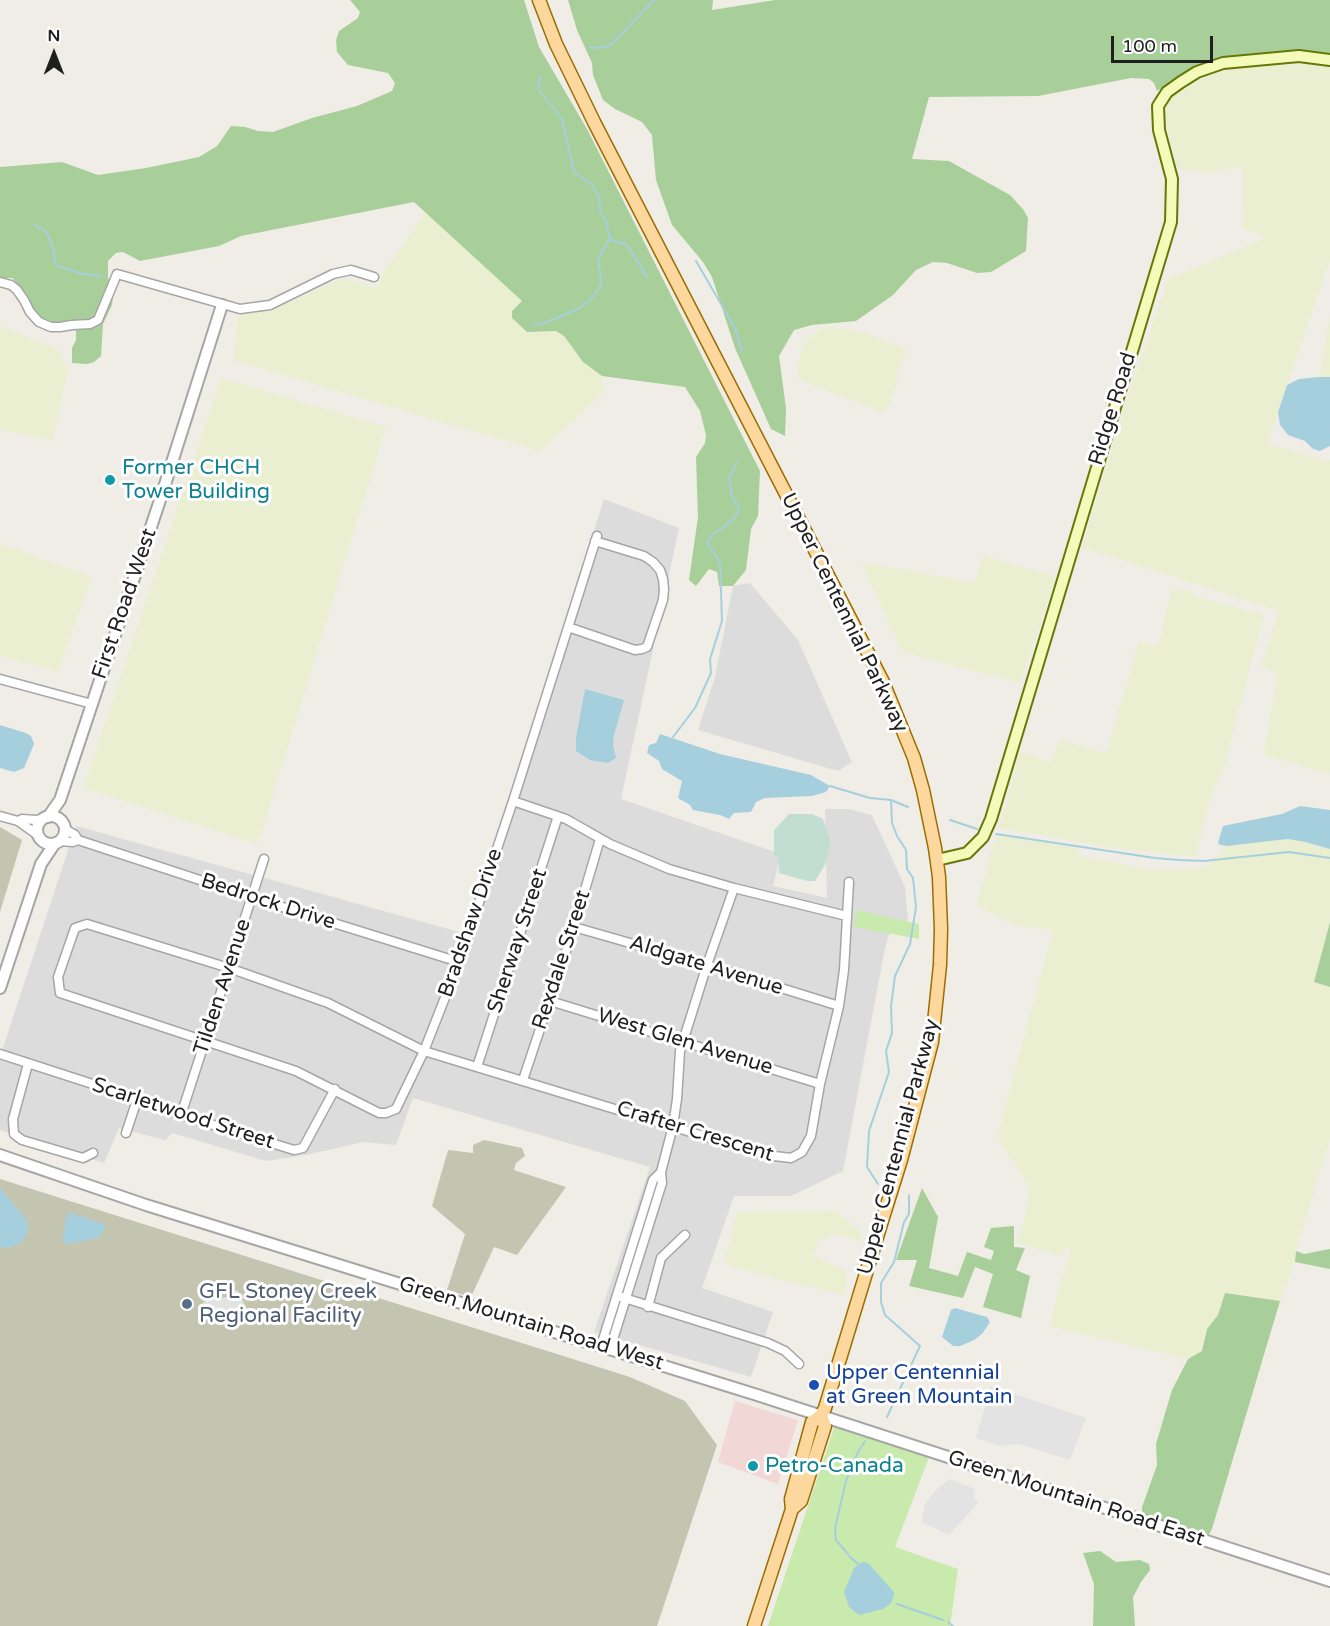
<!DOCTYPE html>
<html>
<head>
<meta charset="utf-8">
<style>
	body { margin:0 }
	#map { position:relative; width:1330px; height:1626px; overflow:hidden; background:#f0ede6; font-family:"Varela Round",sans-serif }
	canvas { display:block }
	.north { position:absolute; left:24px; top:24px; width:60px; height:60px; -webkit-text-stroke:4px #fff; paint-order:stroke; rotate:0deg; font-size:16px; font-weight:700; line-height:24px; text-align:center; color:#1f1f1f }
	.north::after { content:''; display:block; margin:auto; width:21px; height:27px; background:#1f1f1f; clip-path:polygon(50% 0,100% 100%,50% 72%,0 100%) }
	.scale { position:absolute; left:1111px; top:36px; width:102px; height:27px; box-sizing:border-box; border:3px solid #1f1f1f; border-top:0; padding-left:8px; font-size:18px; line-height:21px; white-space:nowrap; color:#1f1f1f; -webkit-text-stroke:4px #fff; paint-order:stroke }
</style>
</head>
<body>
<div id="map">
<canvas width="1330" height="1626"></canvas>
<div class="north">N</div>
<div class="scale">100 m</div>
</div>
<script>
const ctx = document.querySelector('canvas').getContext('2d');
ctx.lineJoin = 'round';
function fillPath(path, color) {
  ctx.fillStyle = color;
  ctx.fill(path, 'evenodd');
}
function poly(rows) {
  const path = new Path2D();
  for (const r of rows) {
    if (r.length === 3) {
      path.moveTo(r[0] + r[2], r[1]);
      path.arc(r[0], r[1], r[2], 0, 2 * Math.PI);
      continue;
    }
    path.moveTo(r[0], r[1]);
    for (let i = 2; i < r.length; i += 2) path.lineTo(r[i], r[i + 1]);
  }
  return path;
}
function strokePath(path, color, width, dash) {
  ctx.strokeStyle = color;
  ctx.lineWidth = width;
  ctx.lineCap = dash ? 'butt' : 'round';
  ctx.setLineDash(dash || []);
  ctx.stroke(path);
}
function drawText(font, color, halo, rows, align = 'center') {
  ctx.font = font + ' "Varela Round",sans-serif';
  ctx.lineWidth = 6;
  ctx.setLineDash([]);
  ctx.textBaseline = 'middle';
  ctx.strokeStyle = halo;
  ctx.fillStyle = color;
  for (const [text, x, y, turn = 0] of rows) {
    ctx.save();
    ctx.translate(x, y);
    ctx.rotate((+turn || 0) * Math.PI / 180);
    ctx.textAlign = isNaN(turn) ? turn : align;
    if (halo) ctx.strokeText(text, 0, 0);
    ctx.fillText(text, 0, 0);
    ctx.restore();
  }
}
fillPath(poly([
	[604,499,679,528,621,799,781,854,773,886,827,898,825,809,848,809,872,815,905,887,908,921,894,920,885,948,843,1171,791,1196,734,1196,702,1288,773,1312,751,1377,594,1332,650,1167,413,1098,396,1145,363,1142,306,1155,266,1161,172,1133,165,1140,119,1128,104,1163,0,1130,0,1057,76,826,467,934],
	[750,583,798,640,852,762,838,771,698,730,715,677,733,586]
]), '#dddcdc');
fillPath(poly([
	[735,1401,798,1420,778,1484,718,1462]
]), '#f1d7d5');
fillPath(poly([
	[0,827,22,840,0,912],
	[484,1140,522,1148,525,1156,516,1163,514,1170,566,1187,517,1255,494,1247,471,1297,447,1290,465,1234,432,1206,448,1150,473,1153,473,1145],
	[0,1179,630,1377,685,1401,717,1445,657,1626,0,1626]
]), '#c4c5b1');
fillPath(poly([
	[1308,61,1330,65,1330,260,1267,444,1330,461,1330,774,1264,755,1277,674,1261,667,1279,611,1082,547,1125,405,1168,279,1266,238,1243,228,1242,167,1206,173,1177,168,1163,112,1169,98,1206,74,1231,66],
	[426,212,523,302,512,311,513,319,527,332,556,331,565,336,583,362,602,376,604,392,540,451,233,360,238,317,247,311,288,303,341,278,378,288,384,272],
	[1330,316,1330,377,1319,377],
	[0,326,57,349,68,369,53,440,0,430],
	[832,327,863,332,907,350,899,370,896,387,884,413,799,380,797,372,800,356,805,343,818,330],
	[221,378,386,427,258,844,83,788],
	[0,544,92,577,58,671,0,656],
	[983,556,1056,576,1020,683,902,652,861,562,975,583],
	[1187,589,1197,597,1264,615,1222,774,1212,791,1196,857,1109,847,999,828,1021,751,1051,763,1060,740,1106,753,1139,641,1158,646,1171,591],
	[999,836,1079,848,1079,856,1155,870,1191,869,1212,864,1227,846,1288,839,1305,842,1330,849,1330,922,1314,982,1330,987,1330,1139,1296,1251,1295,1262,1280,1301,1225,1293,1218,1315,1207,1329,1202,1351,1188,1359,1049,1326,1071,1248,1065,1246,1062,1256,1016,1243,1025,1218,1029,1186,997,1137,1053,930,1013,925,977,905,993,845],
	[836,1211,861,1232,861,1242,836,1234,819,1241,813,1256,847,1271,845,1295,781,1280,724,1264,737,1212]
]), '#ebefd1');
fillPath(poly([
	[856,910,919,924,919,939,854,927],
	[835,1425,929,1457,895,1547,958,1569,950,1626,768,1626]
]), '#c8eaac');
fillPath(poly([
	[350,0,524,0,539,47,587,129,760,471,758,516,751,529,746,570,733,586,719,586,717,572,709,569,696,586,689,580,698,517,696,457,705,443,706,435,700,411,685,387,602,376,583,362,564,336,556,331,527,332,512,318,512,311,522,301,414,202,241,236,219,246,140,261,123,252,116,253,108,261,108,277,113,297,112,305,103,324,101,356,94,362,87,364,72,363,72,348,76,340,76,331,40,317,32,309,22,288,12,278,0,278,0,167,62,162,98,175,146,168,199,157,217,146,231,126,245,127,258,131,273,132,312,118,357,106,392,91,395,83,388,73,348,65,337,52,336,40,339,31,358,18,360,12],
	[568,0,713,0,712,10,775,0,1330,0,1330,57,1308,52,1246,54,1201,64,1157,91,1154,83,1149,79,1131,78,1038,96,929,97,912,159,949,161,1010,195,1023,209,1028,218,1026,251,991,272,977,273,947,263,933,262,916,270,893,295,856,321,812,325,794,330,779,356,786,408,785,436,771,429,735,348,712,277,703,262,672,225,656,180,652,135,642,122,615,109,603,100,593,75,592,63,577,30],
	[1330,922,1330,987,1314,982],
	[922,1188,938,1217,929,1268,958,1276,967,1252,991,1260,994,1251,984,1247,991,1228,1014,1226,1014,1247,1025,1248,1016,1270,1030,1276,1021,1318,983,1307,993,1274,975,1267,963,1298,909,1286,917,1260,896,1260],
	[1330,1249,1330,1269,1295,1262,1296,1251,1304,1254],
	[1225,1293,1280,1301,1212,1529,1207,1538,1142,1522,1142,1507,1157,1465,1156,1444,1172,1390,1188,1359,1202,1351,1207,1329,1218,1315],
	[1100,1551,1116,1562,1140,1560,1149,1564,1150,1570,1141,1582,1133,1597,1135,1626,1093,1626,1094,1584,1083,1553]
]), '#a8cf9a');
fillPath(poly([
	[789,814,812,814,823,819,830,840,829,849,825,865,815,881,807,881,779,873,778,857,774,855,774,830]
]), '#c2ded3');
fillPath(poly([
	[237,1290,247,1309,231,1318,205,1320,202,1304,205,1301,226,1297],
	[991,1386,1086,1418,1070,1460,1019,1444,1000,1446,976,1438],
	[949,1479,975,1489,973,1496,978,1503,949,1535,922,1522,925,1504,934,1492]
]), '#e3e3e3');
fillPath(poly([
	[1319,377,1330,377,1330,446,1320,451,1313,449,1305,441,1288,435,1280,425,1278,412,1287,385,1299,379],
	[585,689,624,700,614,735,613,745,616,758,608,763,590,760,576,751,576,738],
	[0,725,26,733,31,736,34,744,24,768,14,772,0,768],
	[660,734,720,754,811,775,830,786,826,792,812,796,765,798,756,802,751,812,734,813,729,819,720,815,693,810,690,805,678,798,682,781,662,769,659,761,647,753,649,745,656,743],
	[1300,806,1330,810,1330,849,1305,842,1288,839,1227,846,1220,845,1218,843,1223,826,1282,814],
	[0,1188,27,1220,28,1231,22,1242,10,1248,0,1247],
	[70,1213,104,1224,105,1228,99,1238,68,1244,62,1241,67,1214],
	[955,1308,987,1317,990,1322,982,1334,974,1340,960,1346,953,1346,942,1337,951,1310],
	[862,1562,868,1563,894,1592,894,1596,891,1603,883,1609,859,1615,849,1607,844,1592,854,1568]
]), '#a6cfde');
strokePath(poly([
	[590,47,597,48,611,45,654,0],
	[540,76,538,89,562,119,574,172,591,184,599,196,600,211,606,221,610,239,627,245,647,277],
	[35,225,45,231,49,237,54,251,54,260,58,266,83,274,101,276],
	[696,261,735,328,742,351],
	[534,325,547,322,580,308,592,298,600,287,601,281,598,258,610,239],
	[673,737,695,708,711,673,710,659,722,621,720,562,707,543,711,536,732,521,738,512,739,508,732,496,729,478,737,462],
	[830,786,870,798,891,800,908,807],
	[950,820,977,829],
	[996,834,1155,858,1179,860,1204,861,1289,852,1330,858],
	[878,1184,867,1167,869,1131,889,1072,886,1051,892,1033,891,1006,895,976,910,944,916,907,913,878,907,869,906,850,897,836,892,823,891,800],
	[887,1417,920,1346,885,1315,881,1302,881,1283,894,1262,904,1222,909,1214,909,1195],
	[848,1554,836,1540,835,1528,846,1481,857,1454,865,1441],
	[849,1556,858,1564],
	[897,1604,943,1620],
	[948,1622,953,1626]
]), '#a6cfde', 2);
const minor = poly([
	[0,282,11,285,17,290,24,300,30,312,39,322,51,327,60,327,72,325,90,324,98,320,117,274,240,309,270,305,333,274,351,270,374,277],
	[597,536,513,801,459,962,424,1051,396,1109,386,1113,379,1113,296,1071,60,993,58,977,75,928,87,924,229,968,328,1003,424,1051,766,1155,791,1158,802,1152,811,1136,820,1084,839,1006,844,970,849,882],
	[568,627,635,650,642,649,647,647,663,600,664,589,663,579,660,570,653,562,644,556,595,541],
	[0,679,92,704],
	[513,801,566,819,610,844,669,869,734,888,847,916],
	[0,816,18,821,39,836],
	[18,821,22,819,36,820,43,819],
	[65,829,75,835,78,840],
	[59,841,73,842,78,840,279,906,459,962],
	[574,927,707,965,839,1006],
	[550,1001,820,1084],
	[0,1054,111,1090,181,1115,294,1150,303,1148,335,1089],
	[28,1064,13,1119,14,1134,22,1140,83,1158,93,1153],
	[477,1067,558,816],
	[523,1080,574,927,600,839],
	[181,1115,264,859],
	[126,1133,137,1100],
	[618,1296,768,1343,785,1351,799,1364],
	[648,1307,661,1258,685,1235],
	[601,1346,653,1180,661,1172],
	[610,1349,662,1183,661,1172,673,1126,677,1099,680,1051,707,965,734,888]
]);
const tertiary = poly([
	[51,830,14],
	[48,817,60,800,162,494,222,305],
	[0,988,41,864,55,843],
	[0,1155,146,1205,754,1394,1330,1581]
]);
const secondary = poly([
	[937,860,967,853,983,837,991,819,1171,222,1172,179,1159,130,1158,106,1167,92,1181,82,1197,72,1223,63,1299,56,1330,60]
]);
const primary = poly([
	[539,0,556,44,595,124,883,682,914,758,923,790,935,848,939,877,941,929,940,965,932,1042,901,1160,881,1224,825,1408,821,1416,812,1422,791,1499,792,1509,754,1626],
	[792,1509,801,1501,825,1426,821,1416]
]);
strokePath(minor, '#a6a6a6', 11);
strokePath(tertiary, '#a6a6a6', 14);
strokePath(secondary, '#667805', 14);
strokePath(primary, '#9b6e00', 15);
strokePath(minor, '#fff', 8);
strokePath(tertiary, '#fff', 10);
strokePath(secondary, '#f4faba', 10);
strokePath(primary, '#fcd89f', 12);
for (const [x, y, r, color] of [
	[110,480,6,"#0f9aa8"],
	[187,1304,6,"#5c6f8a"],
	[814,1385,6,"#1a4fb4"],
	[753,1466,6,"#0f9aa8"]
]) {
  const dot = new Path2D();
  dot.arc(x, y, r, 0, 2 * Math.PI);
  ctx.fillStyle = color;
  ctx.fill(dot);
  strokePath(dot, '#fff', 2);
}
drawText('21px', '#1f1f1f', '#fff', [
	["Ridge Road",1113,409,-73],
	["First Road West",125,604,-71],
	["Upper Centennial Parkway",844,613,64],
	["Bedrock Drive",268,902,18],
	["Bradshaw Drive",471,923,-71],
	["Sherway Street",518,941,-72],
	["Rexdale Street",562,960,-72],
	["Aldgate Avenue",706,966,17],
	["Tilden Avenue",223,987,-72],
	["West Glen Avenue",685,1042,17],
	["Scarletwood Street",183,1114,18],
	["Crafter Crescent",695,1132,17],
	["Upper Centennial Parkway",899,1147,-75],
	["Green Mountain Road West",531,1324,17],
	["Green Mountain Road East",1076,1499,18]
]);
drawText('21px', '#0d838f', '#fff', [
	["Former CHCH",122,468],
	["Tower Building",122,492],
	["Petro-Canada",765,1466]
], 'left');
drawText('21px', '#4e5e75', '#fff', [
	["GFL Stoney Creek",199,1292],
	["Regional Facility",199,1316]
], 'left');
drawText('21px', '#164399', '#fff', [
	["Upper Centennial",826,1373],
	["at Green Mountain",826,1397]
], 'left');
</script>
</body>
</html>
